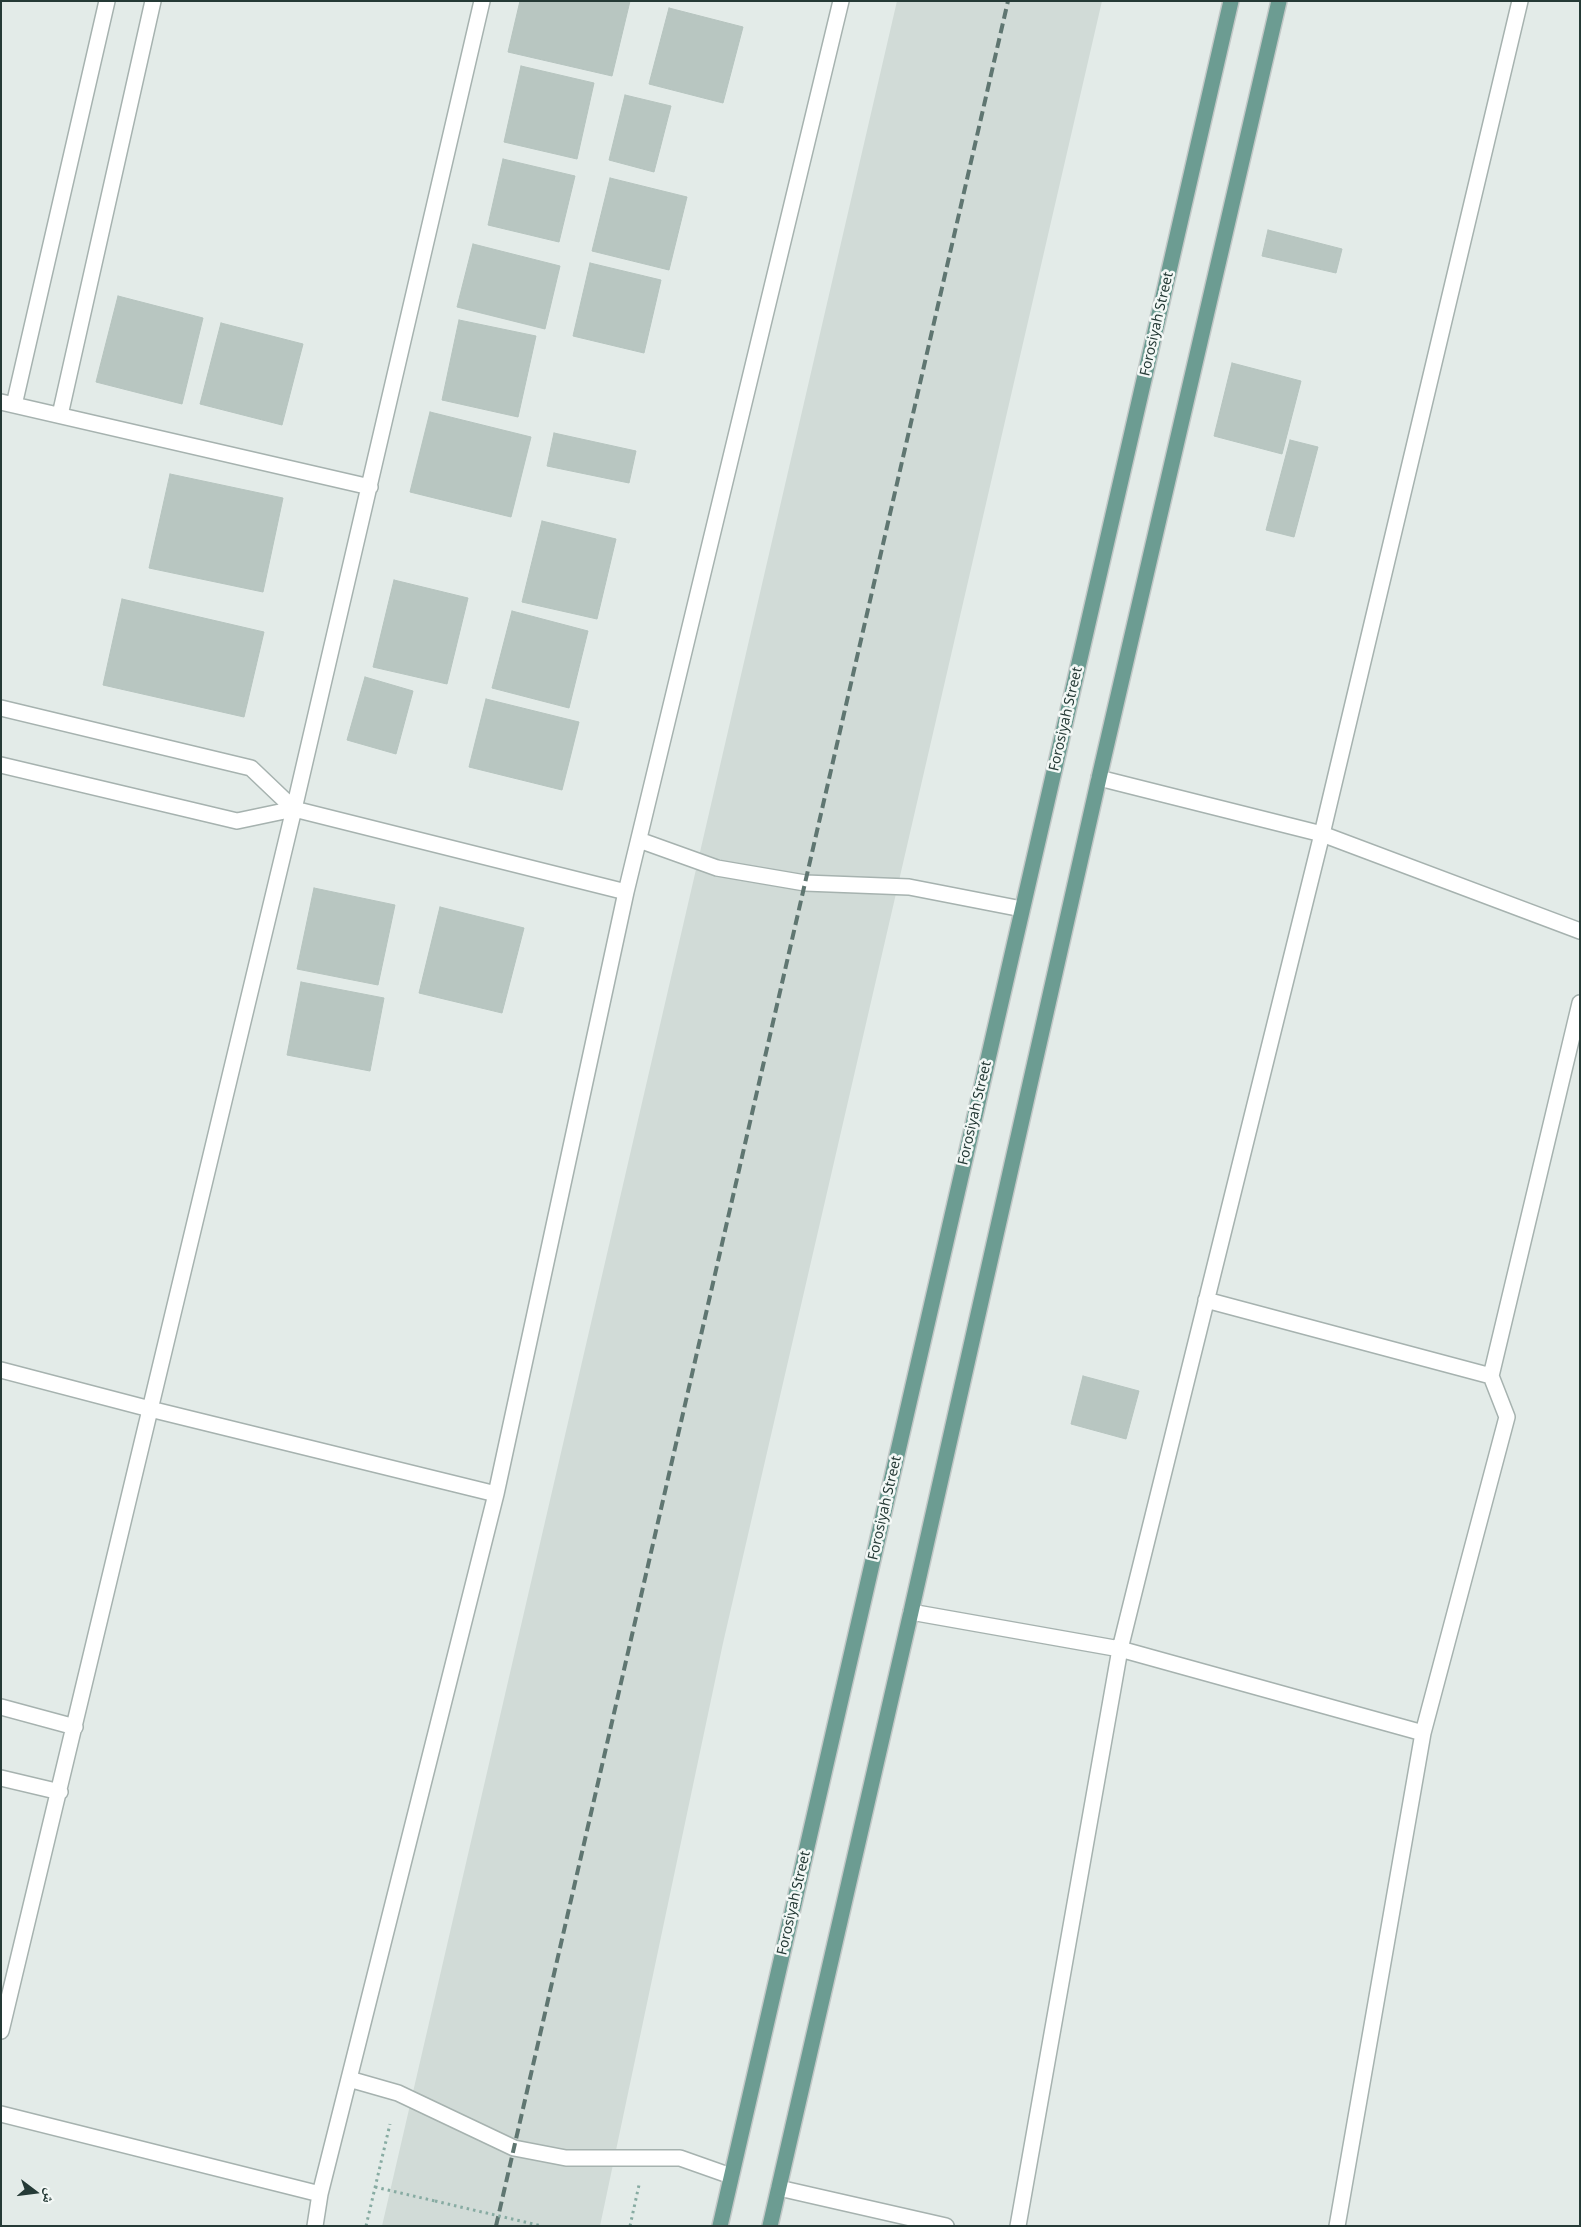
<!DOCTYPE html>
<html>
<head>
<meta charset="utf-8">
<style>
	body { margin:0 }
	#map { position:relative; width:1581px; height:2227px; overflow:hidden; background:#e3ebe8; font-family:"Noto Sans","Noto Naskh Arabic",sans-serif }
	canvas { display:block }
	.frame { position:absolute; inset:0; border:2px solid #253a36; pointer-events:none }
	.north { position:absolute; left:10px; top:2167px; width:50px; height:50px; -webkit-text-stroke:4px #f3f8f6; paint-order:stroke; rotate:105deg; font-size:14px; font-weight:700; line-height:20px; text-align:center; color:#253a36 }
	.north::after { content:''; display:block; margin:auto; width:18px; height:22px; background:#253a36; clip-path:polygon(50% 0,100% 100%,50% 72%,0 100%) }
</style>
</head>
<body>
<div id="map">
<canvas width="1581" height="2227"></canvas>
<div class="frame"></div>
<div class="north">ش</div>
</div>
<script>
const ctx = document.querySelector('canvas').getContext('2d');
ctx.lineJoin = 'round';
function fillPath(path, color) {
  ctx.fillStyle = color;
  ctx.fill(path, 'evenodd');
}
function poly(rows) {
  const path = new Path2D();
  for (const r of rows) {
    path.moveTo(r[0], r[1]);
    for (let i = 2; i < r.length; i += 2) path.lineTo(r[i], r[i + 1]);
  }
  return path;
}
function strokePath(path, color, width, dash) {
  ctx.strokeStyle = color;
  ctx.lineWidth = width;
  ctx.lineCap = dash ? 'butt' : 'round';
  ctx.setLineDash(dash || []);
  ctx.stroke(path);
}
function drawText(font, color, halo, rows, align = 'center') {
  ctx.font = font + ' "Noto Sans",sans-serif';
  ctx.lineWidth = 5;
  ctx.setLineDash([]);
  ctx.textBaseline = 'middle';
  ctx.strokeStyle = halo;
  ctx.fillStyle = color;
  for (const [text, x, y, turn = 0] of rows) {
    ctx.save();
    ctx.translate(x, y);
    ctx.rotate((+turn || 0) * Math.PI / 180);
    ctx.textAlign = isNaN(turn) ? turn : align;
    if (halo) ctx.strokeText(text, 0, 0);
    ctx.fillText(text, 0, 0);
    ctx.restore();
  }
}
fillPath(poly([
	[897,1,1102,1,723,1643,600,2226,382,2226]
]), '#d1dbd7');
const building = poly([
	[520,1,630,1,612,76,508,52,520,1],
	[669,8,743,27,723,103,649,84,669,8],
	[521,66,594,83,577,159,504,142,521,66],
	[625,95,671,106,654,172,609,160,625,95],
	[503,159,575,176,559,242,488,225,503,159],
	[610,178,687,197,669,270,592,251,610,178],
	[1268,230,1342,249,1336,273,1262,256,1268,230],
	[473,244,560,266,545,329,457,307,473,244],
	[590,263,661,280,644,353,573,336,590,263],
	[118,296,203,318,182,404,96,382,118,296],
	[459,320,536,336,518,417,442,400,459,320],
	[221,323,303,344,282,425,200,404,221,323],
	[1232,363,1301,381,1282,454,1214,436,1232,363],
	[430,412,531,437,511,517,410,492,430,412],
	[554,433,636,451,629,483,547,466,554,433],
	[1290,440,1318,447,1294,537,1266,530,1290,440],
	[170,474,283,498,263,592,149,568,170,474],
	[542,521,616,539,597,619,522,602,542,521],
	[394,580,468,598,447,684,373,667,394,580],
	[122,599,264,632,244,717,103,685,122,599],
	[512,611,588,631,569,708,492,688,512,611],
	[365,677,413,691,396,754,347,740,365,677],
	[486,699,579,722,562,790,469,767,486,699],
	[314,888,395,905,378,985,297,969,314,888],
	[440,907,524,928,502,1013,419,993,440,907],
	[301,982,384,998,370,1071,287,1055,301,982],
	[1083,1376,1139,1391,1126,1439,1071,1424,1083,1376]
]);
fillPath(building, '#b8c6c1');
strokePath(building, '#b6c4bf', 1);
const minor = poly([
	[1,402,370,487],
	[14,405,107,1],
	[60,415,153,1],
	[1,708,251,768,294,809],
	[1,765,237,821,294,809,626,892],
	[1099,778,1322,834,1580,931],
	[639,840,717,868,805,883,909,887,1022,909],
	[1206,1300,1491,1376],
	[1,1370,150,1409,496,1494],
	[911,1612,1120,1649,1423,1733],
	[1,1707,75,1727],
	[1,1778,60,1792],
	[1,2031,294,809,482,1],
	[349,2079,398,2093,514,2148,566,2158,680,2158,731,2176],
	[1,2114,320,2194],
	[779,2188,946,2226],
	[315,2226,320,2194,496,1494,626,892,841,1],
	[1018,2226,1120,1649,1322,834,1520,1],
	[1337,2226,1423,1733,1507,1417,1491,1376,1580,1003]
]);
const major = poly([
	[720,2226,1231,1],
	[770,2226,911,1612,1099,778,1279,1]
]);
strokePath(minor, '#a6b2af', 18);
strokePath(major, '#c2c8c7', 18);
strokePath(poly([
	[375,2187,435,2201],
	[366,2226,390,2124],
	[630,2226,639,2185]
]), '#87aba2', 3, [2.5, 4]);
strokePath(minor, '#fff', 15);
strokePath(major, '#6c9c92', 15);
strokePath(poly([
	[496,2226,1008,1]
]), '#5f7671', 4, [10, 5]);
strokePath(poly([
	[435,2201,542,2226]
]), '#87aba2', 3, [2.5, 4]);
drawText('14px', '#253a36', '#f3f8f6', [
	["Forosiyah Street",1157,324,-77],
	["Forosiyah Street",1066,719,-77],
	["Forosiyah Street",975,1113,-77],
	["Forosiyah Street",885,1508,-77],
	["Forosiyah Street",794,1903,-77]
]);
</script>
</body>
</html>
